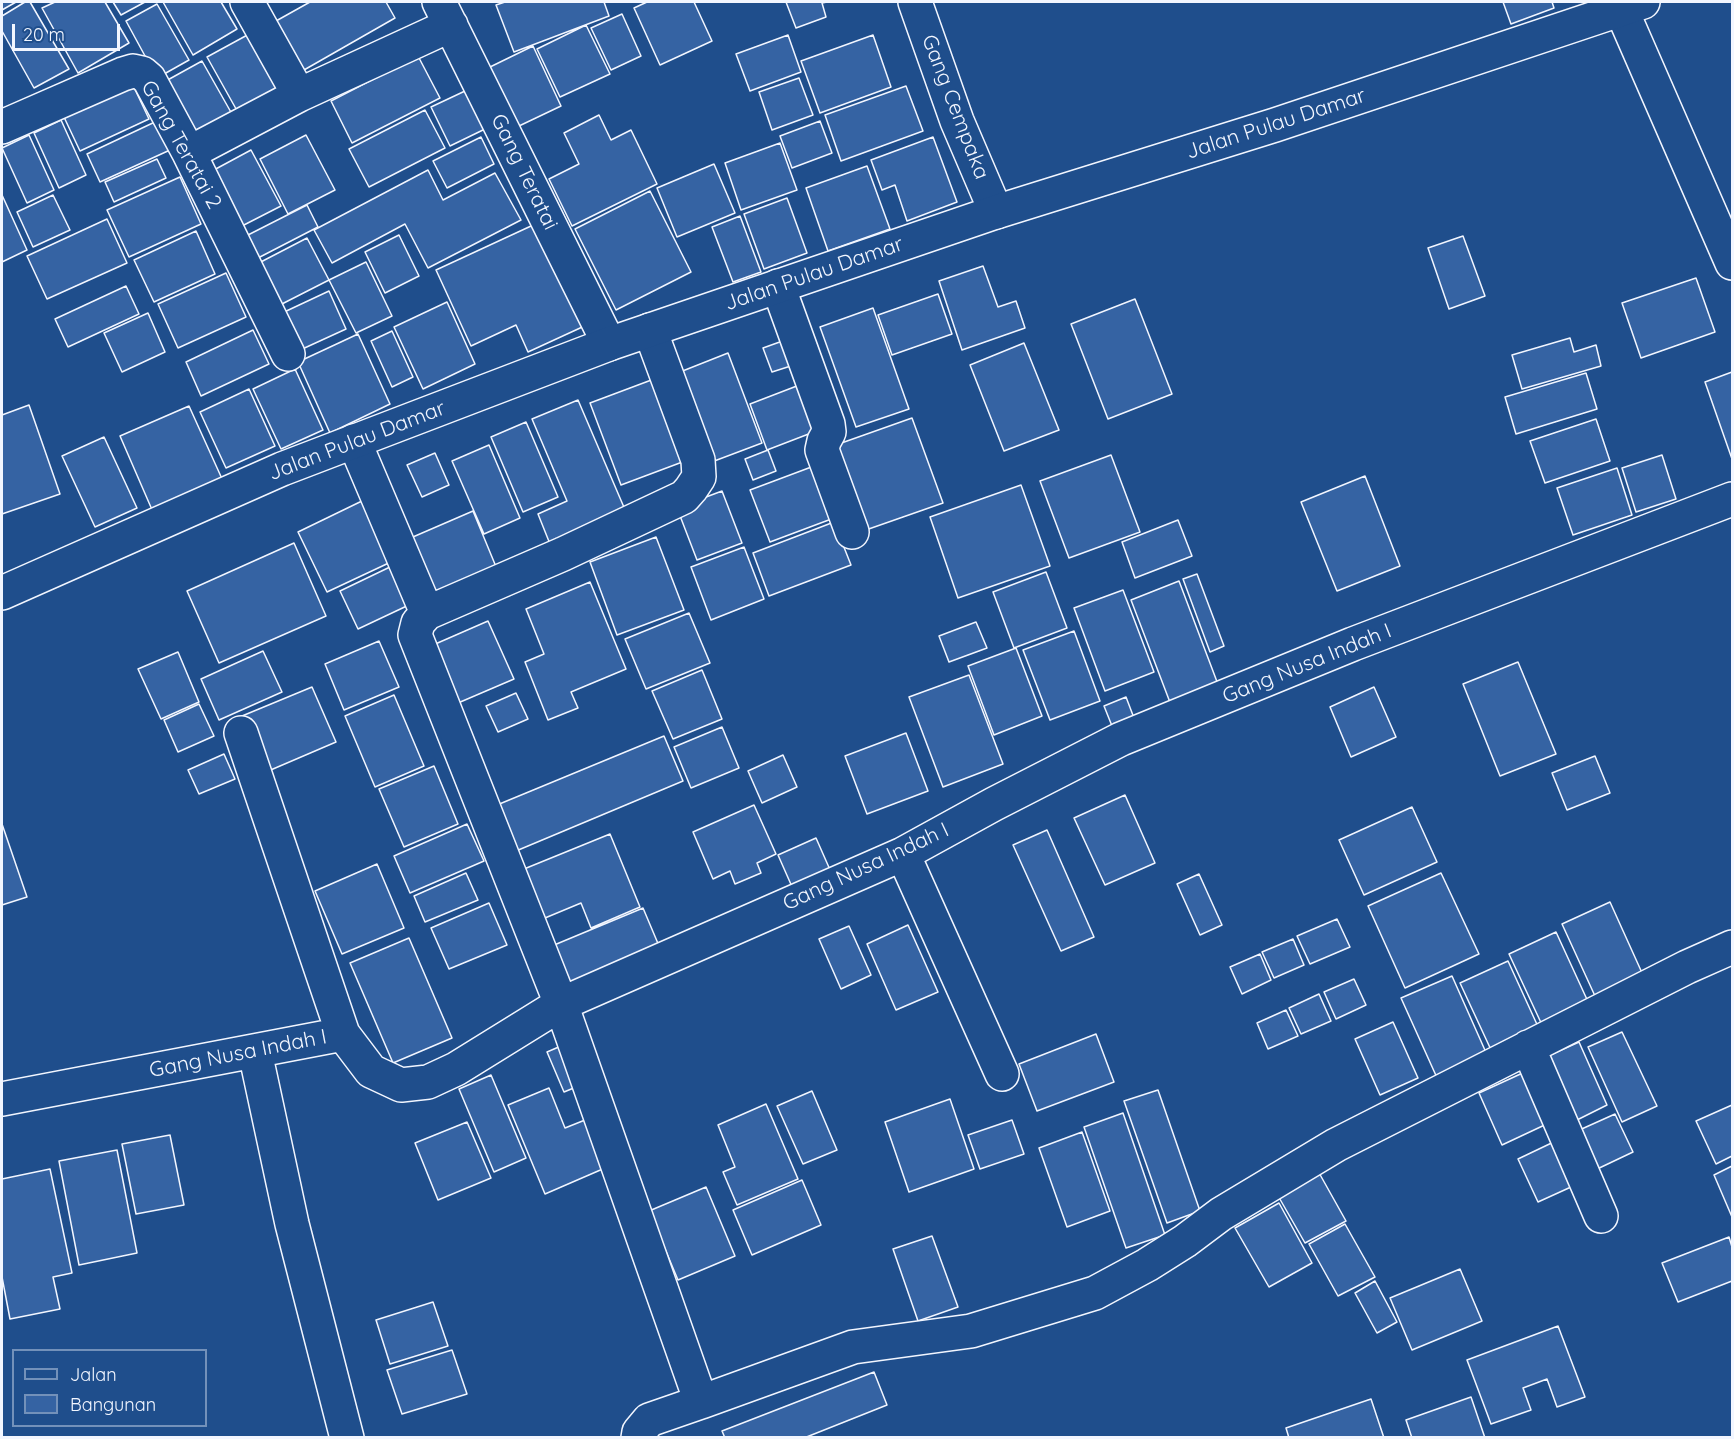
<!DOCTYPE html>
<html>
<head>
<meta charset="utf-8">
<style>
	body { margin:0 }
	#map { position:relative; width:1734px; height:1439px; overflow:hidden; background:#1f4e8c; font-family:Quicksand,sans-serif }
	canvas { display:block }
	.frame { position:absolute; inset:0; border:3px solid #f2f6ff; pointer-events:none }
	.legend { position:absolute; left:12px; top:1349px; width:195px; height:78px; box-sizing:border-box; background:#1f4e8c; border:2px solid #7391ba; margin:0; padding:8px 10px; list-style:none; font-size:18px; color:#f2f6ff }
	.legend li { display:flex; align-items:center; gap:12px; height:30px }
	.legend b { width:30px; border:2px solid #7391ba }
	.scale { position:absolute; left:12px; top:24px; width:108px; height:27px; box-sizing:border-box; border:3px solid #f2f6ff; border-top:0; padding-left:8px; font-size:18px; line-height:21px; white-space:nowrap; color:#f2f6ff; -webkit-text-stroke:4px #1f4e8c; paint-order:stroke }
</style>
</head>
<body>
<div id="map">
<canvas width="1734" height="1439"></canvas>
<div class="frame"></div>
<ul class="legend">
<li><b style="height:8px;background:#1f4e8c"></b>Jalan</li>
<li><b style="height:16px;background:#3563a3"></b>Bangunan</li>
</ul>
<div class="scale">20 m</div>
</div>
<script>
const ctx = document.querySelector('canvas').getContext('2d');
ctx.lineJoin = 'round';
function fillPath(path, color) {
  ctx.fillStyle = color;
  ctx.fill(path, 'evenodd');
}
function poly(rows) {
  const path = new Path2D();
  for (const r of rows) {
    path.moveTo(r[0], r[1]);
    for (let i = 2; i < r.length; i += 2) path.lineTo(r[i], r[i + 1]);
  }
  return path;
}
function strokePath(path, color, width, dash) {
  ctx.strokeStyle = color;
  ctx.lineWidth = width;
  ctx.lineCap = dash ? 'butt' : 'round';
  ctx.setLineDash(dash || []);
  ctx.stroke(path);
}
function drawText(font, color, halo, rows, align = 'center') {
  ctx.font = font + ' Quicksand,sans-serif';
  ctx.lineWidth = 4.5;
  ctx.setLineDash([]);
  ctx.textBaseline = 'middle';
  ctx.strokeStyle = halo;
  ctx.fillStyle = color;
  for (const [text, x, y, turn = 0] of rows) {
    ctx.save();
    ctx.translate(x, y);
    ctx.rotate((+turn || 0) * Math.PI / 180);
    ctx.textAlign = isNaN(turn) ? turn : align;
    if (halo) ctx.strokeText(text, 0, 0);
    ctx.fillText(text, 0, 0);
    ctx.restore();
  }
}
const building = poly([
	[2,2,16,2,2,10,2,2],
	[25,2,30,2,69,69,34,88,2,31,2,16,25,2],
	[55,2,105,2,129,43,78,73,42,8,55,2],
	[113,2,145,2,121,15,113,2],
	[163,2,221,2,237,29,193,55,163,2],
	[310,2,386,2,395,18,304,70,276,21,310,2],
	[505,2,604,2,609,16,514,52,496,5,505,2],
	[647,2,694,2,712,41,660,65,634,8,647,2],
	[786,2,827,2,822,3,826,17,796,28,786,2],
	[1503,2,1552,2,1554,8,1511,24,1503,2],
	[157,4,189,60,157,78,126,21,157,4],
	[622,14,641,56,611,70,591,28,622,14],
	[586,25,610,74,560,97,537,49,586,25],
	[251,33,284,91,240,116,207,57,251,33],
	[788,35,801,72,750,91,736,54,788,35],
	[873,35,891,87,820,113,801,61,873,35],
	[533,46,561,106,519,126,490,67,533,46],
	[418,56,440,98,352,143,331,101,418,56],
	[202,61,232,114,194,136,164,82,202,61],
	[799,78,813,115,772,130,759,92,799,78],
	[132,83,149,119,80,151,63,115,132,83],
	[906,86,923,131,841,161,825,115,906,86],
	[465,91,485,129,450,146,431,107,465,91],
	[425,110,445,148,369,187,349,149,425,110],
	[599,115,611,140,631,130,657,184,572,226,549,179,579,164,564,133,599,115],
	[61,120,86,175,59,188,34,133,61,120],
	[157,121,170,150,100,182,87,154,157,121],
	[820,121,832,153,792,168,780,136,820,121],
	[29,135,54,190,27,203,2,148,29,135],
	[306,135,335,190,288,214,260,159,306,135],
	[481,137,494,164,447,188,433,161,481,137],
	[933,137,957,202,907,221,895,185,882,190,871,160,933,137],
	[780,143,797,190,741,210,725,163,780,143],
	[251,150,281,206,240,227,212,171,251,150],
	[157,159,166,178,114,202,105,182,157,159],
	[714,164,735,213,677,237,657,188,714,164],
	[867,166,890,229,828,251,806,188,867,166],
	[428,170,443,200,495,173,521,220,428,268,405,224,332,263,314,230,428,170],
	[180,177,201,224,129,257,107,210,180,177],
	[650,191,691,272,616,310,575,229,650,191],
	[2,195,27,250,2,262,2,195],
	[53,195,70,230,33,247,17,212,53,195],
	[787,198,807,253,764,269,744,214,787,198],
	[307,205,318,227,258,258,246,236,307,205],
	[740,216,761,272,733,282,712,227,740,216],
	[107,219,127,263,47,299,27,256,107,219],
	[544,220,591,323,528,352,516,325,471,346,436,270,544,220],
	[196,231,215,274,154,302,134,260,196,231],
	[399,235,419,276,385,293,365,252,399,235],
	[1463,236,1485,296,1449,309,1428,248,1463,236],
	[307,238,329,280,276,307,255,265,307,238],
	[366,262,392,316,356,333,329,280,366,262],
	[983,266,998,307,1016,301,1025,328,962,350,939,281,983,266],
	[226,273,246,317,178,348,158,304,226,273],
	[1696,278,1715,332,1641,358,1622,303,1696,278],
	[126,286,139,314,68,347,55,319,126,286],
	[329,291,346,329,298,351,280,314,329,291],
	[938,294,952,334,892,355,878,315,938,294],
	[1135,299,1172,394,1108,419,1071,324,1135,299],
	[447,302,475,364,423,389,394,327,447,302],
	[873,308,909,409,856,427,820,327,873,308],
	[148,313,165,352,122,372,104,333,148,313],
	[253,330,269,364,201,396,186,362,253,330],
	[392,331,413,377,392,387,371,341,392,331],
	[358,334,390,404,330,433,298,362,358,334],
	[1570,338,1574,352,1596,345,1601,366,1522,389,1512,355,1570,338],
	[788,339,797,364,772,372,763,348,788,339],
	[1024,343,1059,430,1004,451,970,365,1024,343],
	[728,353,762,443,709,463,675,374,728,353],
	[295,369,323,430,281,449,253,389,295,369],
	[1732,372,1732,459,1705,382,1732,372],
	[1586,373,1597,409,1516,434,1505,397,1586,373],
	[654,379,685,461,621,485,590,403,654,379],
	[802,384,819,430,767,450,750,404,802,384],
	[249,389,275,446,226,468,200,412,249,389],
	[578,400,626,512,550,544,538,514,567,501,532,419,578,400],
	[29,405,60,494,2,514,2,415,29,405],
	[189,406,223,481,153,512,120,436,189,406],
	[912,418,943,503,863,531,833,446,912,418],
	[1596,419,1610,461,1545,483,1530,441,1596,419],
	[526,422,558,497,523,512,491,437,526,422],
	[104,437,137,508,95,527,62,456,104,437],
	[489,445,520,518,484,534,452,461,489,445],
	[768,450,776,471,753,480,745,459,768,450],
	[435,453,449,485,422,497,407,465,435,453],
	[1111,455,1140,532,1069,558,1040,481,1111,455],
	[1662,455,1676,499,1636,512,1622,468,1662,455],
	[814,466,834,518,770,542,750,490,814,466],
	[1617,468,1632,515,1573,535,1557,488,1617,468],
	[1365,476,1400,566,1337,591,1301,502,1365,476],
	[1021,485,1050,566,958,598,930,517,1021,485],
	[722,491,742,543,697,560,677,508,722,491],
	[364,500,393,561,327,592,298,532,364,500],
	[473,511,499,574,426,606,399,543,473,511],
	[1178,520,1192,556,1135,578,1122,542,1178,520],
	[834,522,851,565,769,596,753,553,834,522],
	[656,537,684,610,617,635,590,562,656,537],
	[294,543,326,616,219,663,187,591,294,543],
	[744,547,764,599,711,620,691,567,744,547],
	[392,566,411,604,358,629,340,591,392,566],
	[1046,572,1067,628,1014,648,993,592,1046,572],
	[1197,574,1224,646,1210,652,1183,579,1197,574],
	[1179,581,1219,687,1171,705,1131,600,1179,581],
	[590,582,626,669,571,692,578,708,548,720,525,662,544,654,526,609,590,582],
	[1123,590,1154,672,1105,691,1074,608,1123,590],
	[689,613,710,663,646,689,625,639,689,613],
	[488,621,514,679,458,703,433,645,488,621],
	[976,622,987,648,949,662,939,636,976,622],
	[1074,631,1100,701,1050,720,1023,650,1074,631],
	[379,641,399,687,344,710,325,664,379,641],
	[1016,648,1042,716,994,735,968,666,1016,648],
	[263,651,282,692,219,720,201,679,263,651],
	[178,652,199,702,161,719,138,669,178,652],
	[1518,662,1556,754,1500,776,1463,684,1518,662],
	[702,670,722,719,673,739,652,691,702,670],
	[969,675,1003,764,943,787,909,697,969,675],
	[312,687,336,742,266,772,242,716,312,687],
	[1374,687,1396,737,1351,757,1330,707,1374,687],
	[516,693,528,719,498,732,486,706,516,693],
	[394,695,424,766,375,787,345,716,394,695],
	[1126,697,1134,718,1112,726,1104,706,1126,697],
	[199,704,214,736,178,752,164,720,199,704],
	[722,727,739,768,691,788,674,747,722,727],
	[906,733,928,791,867,814,845,756,906,733],
	[664,736,683,781,516,851,497,805,664,736],
	[224,754,235,779,199,794,188,770,224,754],
	[783,755,797,787,762,803,748,771,783,755],
	[1595,756,1610,793,1567,810,1552,773,1595,756],
	[434,766,458,824,404,847,379,789,434,766],
	[1125,795,1155,863,1105,885,1074,818,1125,795],
	[754,805,776,854,757,863,761,873,735,884,730,871,713,879,693,832,754,805],
	[1412,807,1437,862,1364,895,1339,840,1412,807],
	[2,824,27,897,2,905,2,824],
	[467,824,484,861,410,893,394,856,467,824],
	[1047,830,1094,937,1061,951,1013,845,1047,830],
	[610,834,640,907,591,928,581,903,545,918,524,869,610,834],
	[816,838,831,872,793,889,778,855,816,838],
	[377,864,404,928,342,954,315,891,377,864],
	[466,873,478,900,425,922,414,896,466,873],
	[1441,873,1479,954,1405,988,1368,906,1441,873],
	[1199,874,1222,925,1200,935,1177,884,1199,874],
	[1610,902,1643,975,1595,996,1562,924,1610,902],
	[489,903,507,945,449,969,431,928,489,903],
	[643,908,662,953,565,992,547,948,643,908],
	[1337,919,1350,947,1310,964,1297,936,1337,919],
	[908,925,938,992,896,1010,867,944,908,925],
	[849,926,871,975,841,989,819,939,849,926],
	[1556,932,1590,1006,1543,1027,1509,954,1556,932],
	[409,938,452,1038,393,1063,350,963,409,938],
	[1293,939,1304,965,1274,978,1262,952,1293,939],
	[1260,954,1271,980,1242,994,1230,967,1260,954],
	[1508,961,1540,1031,1492,1052,1460,983,1508,961],
	[1452,976,1488,1057,1438,1080,1401,998,1452,976],
	[1354,979,1366,1005,1336,1019,1324,992,1354,979],
	[1319,994,1331,1021,1301,1034,1289,1008,1319,994],
	[1286,1010,1298,1036,1268,1049,1257,1023,1286,1010],
	[1393,1022,1418,1078,1380,1095,1355,1039,1393,1022],
	[1622,1032,1657,1106,1622,1122,1588,1047,1622,1032],
	[1096,1034,1114,1082,1037,1111,1019,1064,1096,1034],
	[1579,1042,1607,1105,1575,1121,1546,1057,1579,1042],
	[568,1043,586,1083,564,1092,547,1052,568,1043],
	[1527,1071,1551,1122,1502,1145,1479,1093,1527,1071],
	[491,1075,526,1158,494,1172,459,1089,491,1075],
	[549,1088,565,1128,585,1120,605,1168,545,1194,508,1105,549,1088],
	[1158,1090,1200,1211,1167,1223,1124,1101,1158,1090],
	[812,1091,837,1150,803,1164,777,1106,812,1091],
	[950,1099,974,1169,909,1192,885,1122,950,1099],
	[766,1104,798,1179,737,1205,723,1172,735,1167,718,1125,766,1104],
	[1732,1105,1732,1156,1716,1164,1696,1121,1732,1105],
	[1123,1113,1165,1235,1126,1248,1084,1127,1123,1113],
	[1615,1114,1633,1152,1593,1171,1575,1132,1615,1114],
	[1012,1120,1024,1154,980,1169,968,1135,1012,1120],
	[467,1122,491,1178,438,1200,415,1143,467,1122],
	[1082,1132,1110,1211,1067,1227,1039,1148,1082,1132],
	[170,1135,184,1205,136,1214,122,1144,170,1135],
	[1562,1138,1582,1182,1538,1202,1518,1159,1562,1138],
	[117,1150,137,1253,79,1265,59,1161,117,1150],
	[1732,1166,1732,1217,1714,1175,1732,1166],
	[50,1169,72,1273,53,1277,60,1309,10,1319,2,1277,2,1179,50,1169],
	[1318,1171,1346,1221,1305,1243,1277,1194,1318,1171],
	[802,1180,821,1225,752,1255,733,1210,802,1180],
	[706,1187,735,1256,678,1280,649,1211,706,1187],
	[1279,1203,1312,1263,1269,1287,1235,1228,1279,1203],
	[1345,1224,1375,1277,1338,1296,1309,1244,1345,1224],
	[932,1236,958,1307,918,1321,893,1249,932,1236],
	[1729,1237,1732,1247,1732,1281,1678,1302,1662,1263,1729,1237],
	[1460,1269,1482,1321,1412,1350,1390,1298,1460,1269],
	[1375,1281,1397,1322,1377,1333,1355,1293,1375,1281],
	[433,1302,448,1346,390,1364,376,1320,433,1302],
	[1558,1326,1585,1397,1557,1407,1547,1379,1523,1388,1531,1410,1491,1424,1467,1360,1558,1326],
	[452,1350,467,1394,402,1414,387,1370,452,1350],
	[874,1372,887,1405,804,1438,725,1438,722,1431,874,1372],
	[1471,1397,1485,1438,1412,1438,1406,1420,1471,1397],
	[1371,1399,1384,1438,1289,1438,1286,1428,1371,1399]
]);
fillPath(building, '#3563a3');
strokePath(building, '#f2f6ff', 1.5);
const street = poly([
	[247,2,299,95],
	[439,2,609,344],
	[915,2,957,121,996,212],
	[1618,2,1732,263],
	[2,127,123,74,133,71,142,73,149,79,189,153,288,354],
	[189,153,299,95,451,25],
	[778,286,828,424,829,432,824,441,822,450,852,532],
	[354,441,427,613],
	[241,733,343,1034],
	[903,854,1002,1074],
	[1528,1047,1601,1216],
	[255,1052,292,1224,347,1438],
	[2,1099,343,1034,371,1071,401,1085,428,1082,456,1069,561,1004,903,854,994,804,1121,739,1353,644,1732,499],
	[701,1402,853,1347,971,1331,1095,1293,1147,1265,1185,1241,1221,1214,1336,1145,1687,967,1732,947],
	[638,1438,639,1432,649,1420,701,1402,561,1004,415,635,418,623,427,613,563,554,684,497,691,489,699,477,698,460,650,330]
]);
const secondary = poly([
	[2,593,282,469,609,344,996,212,1275,125,1643,2]
]);
strokePath(street, '#f2f6ff', 36);
strokePath(secondary, '#f2f6ff', 36);
strokePath(street, '#1f4e8c', 33);
strokePath(secondary, '#1f4e8c', 33);
drawText('21px', '#f2f6ff', '#1f4e8c', [
	["Gang Cempaka",955,107,69],
	["Jalan Pulau Damar",1276,124,-18],
	["Gang Teratai 2",181,145,61],
	["Gang Teratai",524,172,64],
	["Jalan Pulau Damar",814,274,-19],
	["Jalan Pulau Damar",357,441,-21],
	["Gang Nusa Indah I",1307,664,-22],
	["Gang Nusa Indah I",866,867,-25],
	["Gang Nusa Indah I",238,1054,-11]
]);
</script>
</body>
</html>
